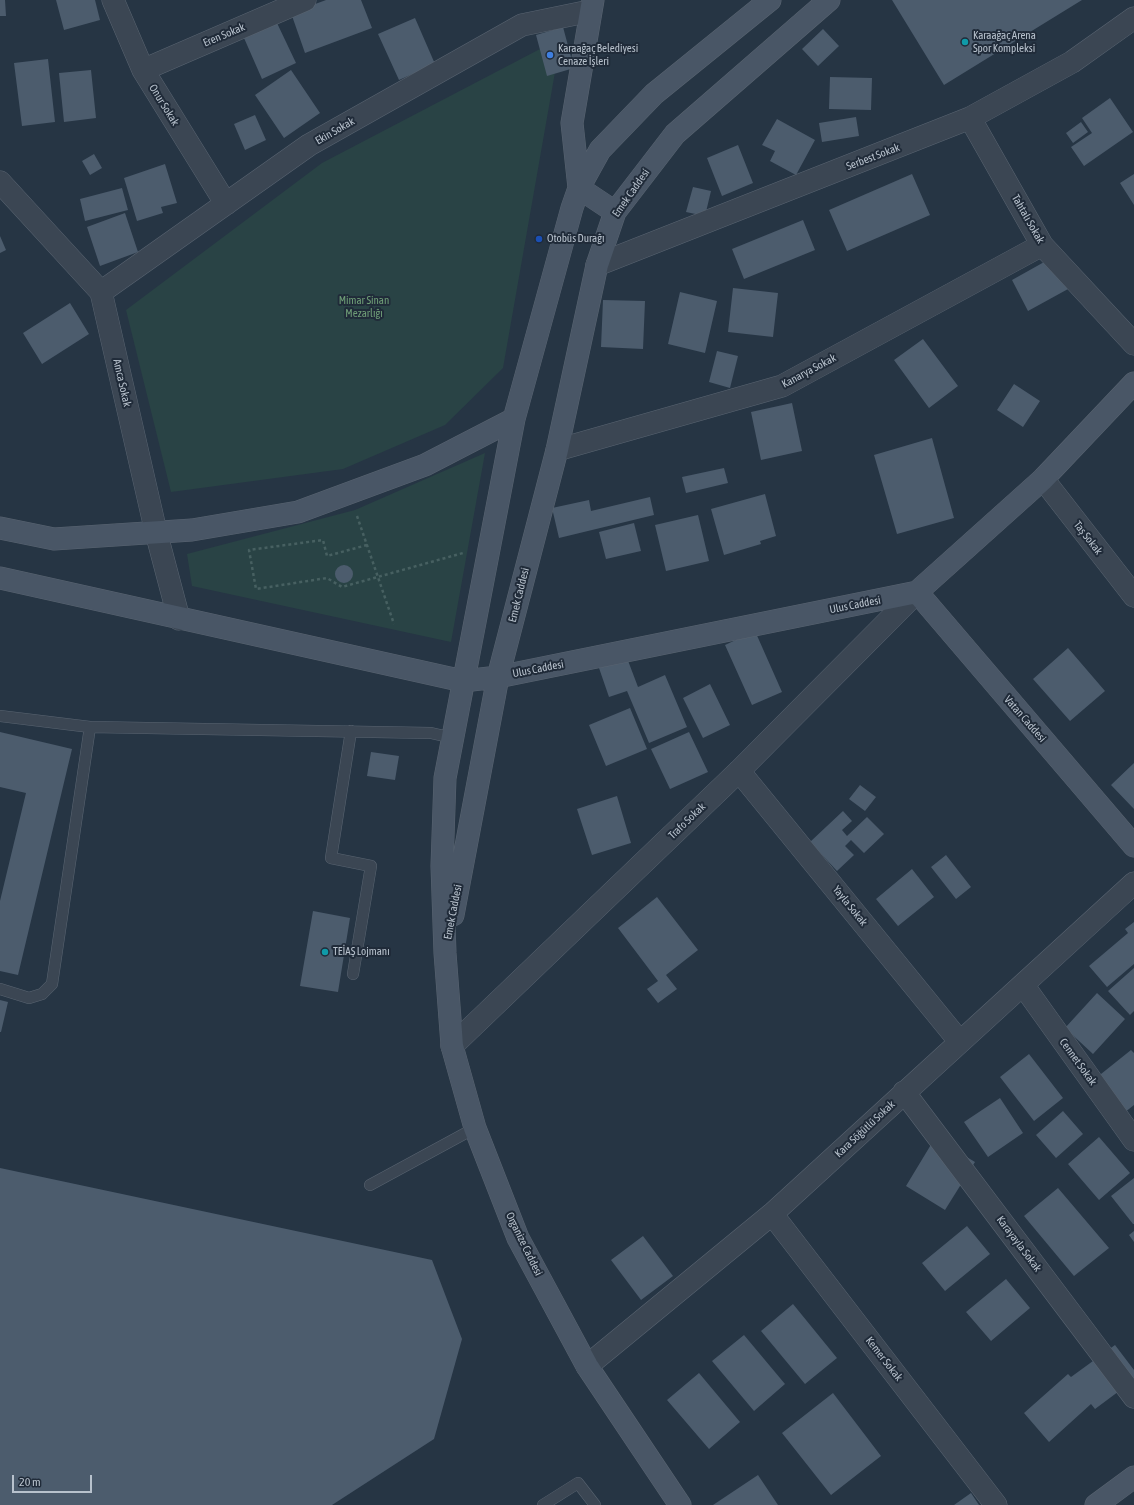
<!DOCTYPE html>
<html>
<head>
<meta charset="utf-8">
<style>
	body { margin:0 }
	#map { position:relative; width:1134px; height:1505px; overflow:hidden; background:#263544; font-family:"Asap Condensed",sans-serif }
	canvas { display:block }
	.scale { position:absolute; left:12px; top:1475px; width:80px; height:18px; box-sizing:border-box; border:2px solid #b8c2cd; border-top:0; padding-left:5px; font-size:12px; line-height:14px; white-space:nowrap; color:#b8c2cd; -webkit-text-stroke:3px #202b39; paint-order:stroke }
</style>
</head>
<body>
<div id="map">
<canvas width="1134" height="1505"></canvas>
<div class="scale">20 m</div>
</div>
<script>
const ctx = document.querySelector('canvas').getContext('2d');
ctx.lineJoin = 'round';
function fillPath(path, color) {
  ctx.fillStyle = color;
  ctx.fill(path, 'evenodd');
}
function poly(rows) {
  const path = new Path2D();
  for (const r of rows) {
    if (r.length === 3) {
      path.moveTo(r[0] + r[2], r[1]);
      path.arc(r[0], r[1], r[2], 0, 2 * Math.PI);
      continue;
    }
    path.moveTo(r[0], r[1]);
    for (let i = 2; i < r.length; i += 2) path.lineTo(r[i], r[i + 1]);
  }
  return path;
}
function strokePath(path, color, width, dash) {
  ctx.strokeStyle = color;
  ctx.lineWidth = width;
  ctx.lineCap = dash ? 'butt' : 'round';
  ctx.setLineDash(dash || []);
  ctx.stroke(path);
}
function drawText(font, color, halo, rows, align = 'center') {
  ctx.font = font + ' "Asap Condensed",sans-serif';
  ctx.lineWidth = 4;
  ctx.setLineDash([]);
  ctx.textBaseline = 'middle';
  ctx.strokeStyle = halo;
  ctx.fillStyle = color;
  for (const [text, x, y, turn = 0] of rows) {
    ctx.save();
    ctx.translate(x, y);
    ctx.rotate((+turn || 0) * Math.PI / 180);
    ctx.textAlign = isNaN(turn) ? turn : align;
    if (halo) ctx.strokeText(text, 0, 0);
    ctx.fillText(text, 0, 0);
    ctx.restore();
  }
}
fillPath(poly([
	[561,38,503,368,445,425,343,469,171,492,126,310,322,163],
	[485,453,451,642,192,586,187,554,355,510]
]), '#294345');
fillPath(poly([
	[0,0,5,0,6,16,0,16],
	[56,0,95,0,100,20,64,30],
	[326,0,361,0,372,28,305,53,291,13],
	[892,0,1082,0,944,85],
	[415,18,435,64,399,80,378,34],
	[277,23,296,63,262,79,244,38],
	[563,27,574,68,547,76,536,35],
	[823,29,839,46,818,66,802,49],
	[48,59,55,122,22,126,14,63],
	[91,70,96,118,64,122,59,73],
	[291,70,320,113,284,138,255,95],
	[830,77,872,78,871,110,829,109],
	[1110,98,1133,132,1084,166,1071,147,1092,133,1082,118],
	[255,115,266,140,245,150,234,124],
	[856,117,859,136,822,142,819,123],
	[777,119,815,140,796,175,770,161,775,151,762,145],
	[1081,122,1088,132,1073,143,1066,133],
	[738,145,753,183,722,196,707,158],
	[94,154,102,168,90,175,82,161],
	[165,164,177,203,161,207,163,213,137,221,124,178],
	[912,174,930,215,847,251,829,210],
	[1134,174,1134,205,1120,183],
	[693,187,711,191,705,216,686,212],
	[122,188,128,210,85,221,80,199],
	[125,213,138,252,100,266,87,227],
	[803,220,815,250,744,279,732,249],
	[0,236,6,250,0,253],
	[1062,252,1079,283,1028,311,1012,280],
	[733,288,778,293,773,337,728,332],
	[680,292,717,301,705,353,668,344],
	[603,300,645,301,643,349,601,347],
	[70,303,89,334,42,364,23,333],
	[923,339,958,386,929,408,894,360],
	[717,351,738,356,730,388,709,382],
	[1014,384,1040,401,1023,427,997,410],
	[792,403,802,451,761,460,751,412],
	[932,438,954,518,897,534,874,455],
	[724,468,728,483,686,493,682,477],
	[765,494,776,536,760,541,761,544,724,555,711,509],
	[650,497,654,515,559,538,552,508,589,500,591,511],
	[698,515,709,561,666,571,655,525],
	[634,523,641,551,606,559,599,532],
	[344,574,9],
	[755,631,782,692,752,705,725,645],
	[1068,648,1105,691,1070,721,1033,679],
	[627,658,638,687,665,675,687,727,649,743,627,691,609,697,599,668],
	[710,684,730,725,703,738,683,698],
	[630,708,647,749,606,766,589,725],
	[0,732,72,749,18,975,0,971,0,901,26,793,0,787],
	[689,732,708,772,670,789,651,749],
	[371,752,399,756,395,780,367,776],
	[1134,763,1134,809,1111,785],
	[860,785,876,797,865,811,849,799],
	[617,796,631,843,592,855,577,809],
	[843,811,852,821,842,830,847,836,867,817,884,834,864,853,851,840,845,846,854,855,837,871,810,842],
	[946,855,971,887,956,899,931,867],
	[912,869,934,897,898,926,876,899],
	[657,897,698,950,666,975,677,989,658,1003,647,989,658,981,618,928],
	[313,911,350,918,338,992,300,986],
	[1134,922,1134,964,1107,987,1089,966,1128,933,1125,929],
	[1134,968,1134,1011,1130,1015,1108,991],
	[1097,993,1125,1019,1093,1054,1065,1028],
	[0,1000,8,1002,1,1032,0,1032],
	[1131,1050,1134,1053,1134,1105,1124,1113,1096,1078],
	[1029,1054,1063,1098,1034,1121,1000,1077],
	[1000,1098,1023,1133,988,1157,964,1122],
	[1063,1111,1083,1134,1056,1158,1036,1135],
	[1099,1137,1130,1173,1099,1200,1068,1164],
	[935,1138,975,1162,945,1210,906,1186],
	[0,1168,432,1260,462,1339,434,1439,332,1505,0,1505],
	[1134,1178,1134,1224,1133,1224,1111,1196],
	[1058,1188,1109,1248,1074,1276,1024,1216],
	[967,1226,990,1254,945,1291,922,1263],
	[1134,1231,1134,1242,1129,1235],
	[643,1236,673,1276,641,1300,611,1260],
	[1006,1279,1030,1308,991,1341,966,1312],
	[793,1304,837,1358,805,1384,761,1331],
	[744,1335,785,1384,754,1411,712,1361],
	[1115,1345,1134,1370,1134,1380,1095,1409,1091,1404,1049,1442,1024,1413,1068,1374,1071,1377],
	[699,1373,740,1422,709,1449,667,1400],
	[833,1393,881,1456,831,1495,782,1433],
	[758,1475,778,1505,713,1505],
	[971,1493,979,1505,954,1505]
]), '#4c5c6d');
const lane = poly([
	[0,716,90,727,431,733,453,738],
	[351,731,331,858,371,866,353,974],
	[0,989,29,998,42,994,52,984,90,727],
	[370,1185,475,1128],
	[543,1505,578,1483,595,1505]
]);
const street = poly([
	[113,0,143,70,226,204],
	[143,70,305,0],
	[970,118,1042,245,1134,344],
	[0,182,101,292,156,532,179,619],
	[597,265,970,118,1072,62,1134,18],
	[101,292,309,145,522,25,590,11],
	[557,450,782,386,1042,245],
	[1043,479,1134,596],
	[739,771,960,1042],
	[1023,985,1134,1140],
	[452,1046,739,771,917,592],
	[904,1092,1134,1397],
	[772,1214,996,1505],
	[587,1366,772,1214,1134,883]
]);
const secondary = poly([
	[593,0,572,123,579,188,615,212],
	[0,528,54,539,192,530,298,512,425,465,514,419],
	[0,578,463,681,498,677,917,592,1043,479,1134,383],
	[917,592,1134,846],
	[453,915,498,677,557,450,597,265,615,212,675,134,829,0],
	[680,1505,587,1366,518,1238,475,1128,452,1046,451,1032,445,953,442,866,445,778,514,419,572,208,579,188,600,150,654,94,770,0],
	[1096,1505,1134,1477]
]);
strokePath(lane, '#596471', 12);
strokePath(street, '#596471', 23);
strokePath(secondary, '#596471', 23);
strokePath(poly([
	[357,516,394,624],
	[367,545,327,556,323,540,249,550,256,589,327,578,342,587,463,553]
]), '#476061', 2.5, [3, 3]);
strokePath(lane, '#3b4653', 11);
strokePath(street, '#3b4653', 22);
strokePath(secondary, '#495666', 22);
for (const [x, y, r, color] of [
	[965,42,4,"#0f9aa8"],
	[550,55,4,"#3f7fe0"],
	[539,239,4,"#1a4fb4"],
	[325,952,4,"#0f9aa8"]
]) {
  const dot = new Path2D();
  dot.arc(x, y, r, 0, 2 * Math.PI);
  ctx.fillStyle = color;
  ctx.fill(dot);
  strokePath(dot, '#202b39', 1.5);
}
drawText('11px', '#b8c2cd', '#202b39', [
	["Eren Sokak",224,35,-23],
	["Onur Sokak",164,105,58],
	["Ekin Sokak",335,131,-30],
	["Serbest Sokak",873,157,-21],
	["Emek Caddesi",631,193,-55],
	["Tahtalı Sokak",1028,219,60],
	["Kanarya Sokak",809,371,-28],
	["Amca Sokak",122,383,77],
	["Taş Sokak",1088,538,52],
	["Emek Caddesi",519,595,-76],
	["Ulus Caddesi",855,605,-11],
	["Ulus Caddesi",538,669,-11],
	["Vatan Caddesi",1025,719,49],
	["Trafo Sokak",687,821,-44],
	["Yayla Sokak",850,906,51],
	["Emek Caddesi",453,912,-79],
	["Cennet Sokak",1078,1062,54],
	["Kara Söğütlü Sokak",865,1129,-43],
	["Organize Caddesi",524,1244,64],
	["Karayayla Sokak",1019,1244,53],
	["Kemer Sokak",884,1359,52]
]);
drawText('11px', '#b8c2cd', '#202b39', [
	["Karaağaç Arena",973,36],
	["Spor Kompleksi",973,49],
	["Karaağaç Belediyesi",558,49],
	["Cenaze İşleri",558,62],
	["Otobüs Durağı",547,239],
	["TEİAŞ Lojmanı",333,952]
], 'left');
drawText('11px', '#6f9e77', '#202b39', [
	["Mimar Sinan",364,301],
	["Mezarlığı",364,314]
]);
</script>
</body>
</html>
